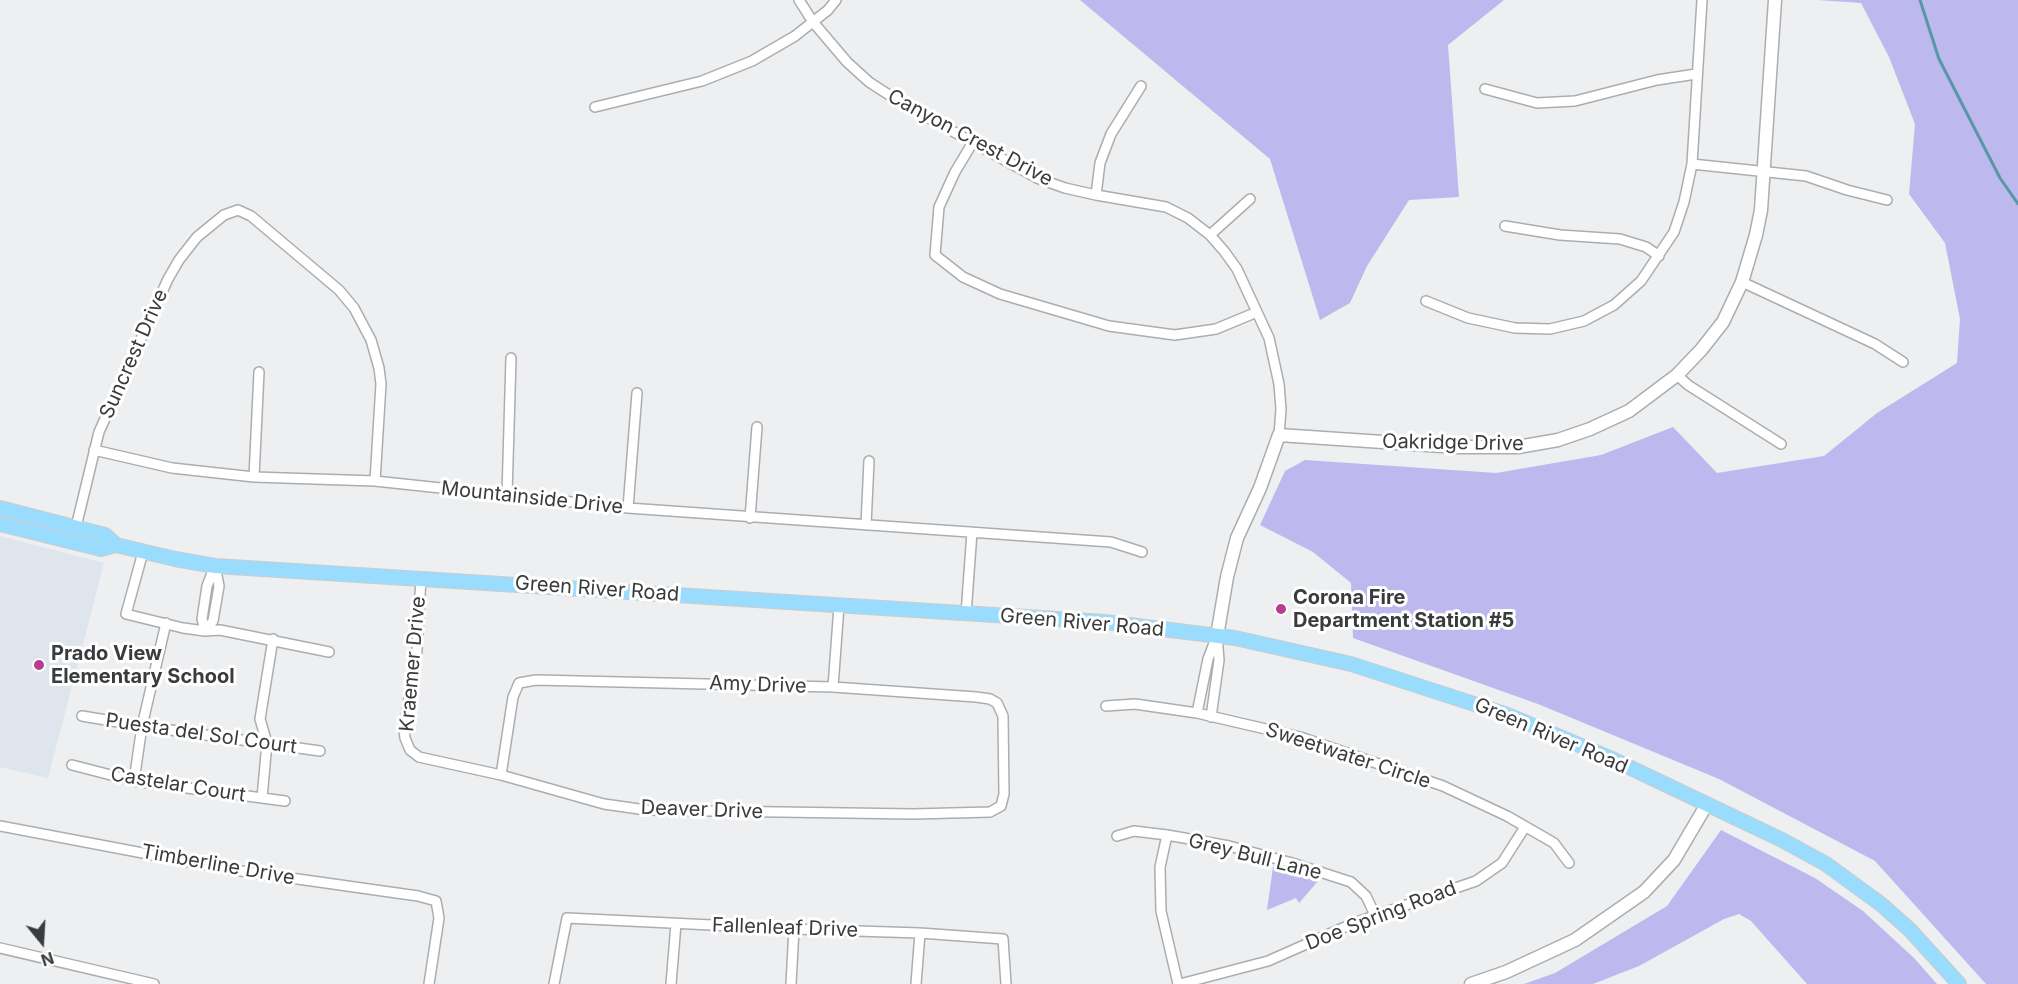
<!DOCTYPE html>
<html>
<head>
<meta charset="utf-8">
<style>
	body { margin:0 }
	#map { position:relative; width:2018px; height:984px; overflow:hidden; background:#edeff1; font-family:Inter,sans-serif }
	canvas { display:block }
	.north { position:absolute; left:12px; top:912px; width:60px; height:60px; -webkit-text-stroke:4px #fff; paint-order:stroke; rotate:162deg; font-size:16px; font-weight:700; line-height:24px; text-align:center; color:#3a3b3c }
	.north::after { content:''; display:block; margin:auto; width:21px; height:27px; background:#3a3b3c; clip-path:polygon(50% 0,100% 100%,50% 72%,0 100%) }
</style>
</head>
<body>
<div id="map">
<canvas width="2018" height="984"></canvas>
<div class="north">N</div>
</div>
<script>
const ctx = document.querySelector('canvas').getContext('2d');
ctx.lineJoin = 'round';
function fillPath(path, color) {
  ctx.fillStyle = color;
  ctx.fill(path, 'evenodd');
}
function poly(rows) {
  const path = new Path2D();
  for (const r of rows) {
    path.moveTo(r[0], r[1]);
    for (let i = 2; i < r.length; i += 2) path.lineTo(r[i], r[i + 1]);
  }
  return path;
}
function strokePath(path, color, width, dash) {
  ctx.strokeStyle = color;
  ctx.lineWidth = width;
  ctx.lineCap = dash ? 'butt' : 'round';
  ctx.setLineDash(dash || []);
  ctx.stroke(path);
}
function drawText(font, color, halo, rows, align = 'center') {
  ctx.font = font + ' Inter,sans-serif';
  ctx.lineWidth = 6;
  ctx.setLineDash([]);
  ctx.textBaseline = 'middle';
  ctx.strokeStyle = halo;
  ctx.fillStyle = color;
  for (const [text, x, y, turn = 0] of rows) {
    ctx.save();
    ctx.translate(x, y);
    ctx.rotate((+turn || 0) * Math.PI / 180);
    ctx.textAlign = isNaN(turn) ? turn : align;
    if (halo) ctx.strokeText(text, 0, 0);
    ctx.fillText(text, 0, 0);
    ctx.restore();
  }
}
fillPath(poly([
	[0,536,104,563,48,778,0,767]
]), '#dee5ed');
fillPath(poly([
	[1080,0,1504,0,1448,45,1459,197,1409,200,1367,266,1350,303,1320,320,1270,159],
	[1818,0,2018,0,2018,984,1986,984,1875,861,1719,779,1538,704,1353,638,1351,583,1313,552,1260,525,1285,471,1305,460,1496,473,1601,455,1673,427,1717,473,1824,456,1877,413,1957,363,1960,319,1945,243,1909,194,1915,124,1889,57,1861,3],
	[1721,830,1815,878,1863,911,1914,958,1937,984,1807,984,1751,921,1739,914,1724,919,1639,966,1593,984,1524,984,1555,973,1667,906],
	[1273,867,1319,880,1299,903,1296,898,1267,910]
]), '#bdb8ee');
strokePath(poly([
	[1920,0,1939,59,2000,178,2018,204]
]), '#5797a7', 3);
const street = poly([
	[799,0,813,22,847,62,869,82,900,102,1037,178,1065,188,1096,195,1166,207,1188,218,1210,235,1224,251,1237,269,1269,338,1279,384,1281,409,1279,435],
	[1485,89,1537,103,1575,101,1657,80,1696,74],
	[595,107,702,81,752,61,795,36,828,10,836,0],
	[973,142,955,172,939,207,935,255,963,277,1000,294,1109,326,1175,335,1216,329,1257,312],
	[1692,164,1806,176,1847,190,1887,200],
	[1096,195,1100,163,1111,134,1141,86],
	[1505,226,1560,235,1620,239,1646,247,1659,256],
	[1210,235,1250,199],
	[1742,282,1875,344,1903,362],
	[1426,301,1468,318,1515,328,1550,329,1584,321,1614,305,1641,281,1674,232,1684,202,1692,164,1702,0],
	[1677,375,1688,385,1781,444],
	[94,450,172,468,254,477,375,481,628,508,1111,542,1142,552],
	[254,477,259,372],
	[507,495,511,358],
	[628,508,637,393],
	[750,518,757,427],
	[866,525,869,461],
	[76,527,99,432,168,279,179,260,197,237,224,215,238,210,251,216,339,290,354,308,371,340,379,368,381,384,375,481],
	[143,552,126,614,183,628,205,631,220,630,329,652],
	[421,578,417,650,404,729,405,738,410,750,419,757,501,775,604,804,646,810,913,814,990,812,1001,806,1004,794,1003,716,997,703,990,699,976,697,833,687,536,680,519,683,513,697,501,775],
	[966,614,972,532],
	[205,631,213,621,219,586,215,566],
	[205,631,202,619,207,586,214,568],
	[833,687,839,606],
	[1106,706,1135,704,1197,713,1300,737,1443,786,1507,816,1554,843,1569,863],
	[1197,713,1208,659,1216,638],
	[82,716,142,726,320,751],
	[1211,717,1219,660,1217,636],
	[72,765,134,781,285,801],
	[134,781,142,726,166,623],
	[262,798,267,743,260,719,273,639],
	[0,826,227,869,418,896,436,901,439,918,429,984],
	[1167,835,1160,867,1161,911,1178,984],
	[1117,836,1134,831,1167,835,1229,846,1292,863,1351,882,1366,896,1376,917],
	[0,948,154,984],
	[554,984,567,918,794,929,920,933,1003,939,1006,984],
	[671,984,676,924],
	[791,984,794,929],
	[916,984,920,933],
	[1180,984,1268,961,1354,923,1476,881,1502,863,1525,827]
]);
const secondary = poly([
	[1217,636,1227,577,1237,538,1260,488,1279,435,1457,447,1518,447,1558,440,1590,429,1629,411,1677,375,1701,350,1723,322,1742,282,1756,235,1761,210,1775,0],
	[1471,984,1506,972,1575,940,1644,892,1674,860,1707,804]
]);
const primary = poly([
	[0,508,105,535,116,545,175,559,215,566,1105,622,1235,638,1351,664,1508,715,1610,758,1782,840,1826,864,1882,905,1910,930,1959,984],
	[0,524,101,549,116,545]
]);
strokePath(street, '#abadaf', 12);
strokePath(secondary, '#abadaf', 15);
strokePath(primary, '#ccc', 16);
strokePath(street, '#fff', 9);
strokePath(secondary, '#fff', 12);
strokePath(primary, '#9adcfd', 14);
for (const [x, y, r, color] of [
	[1281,609,6,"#b83d8f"],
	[39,665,6,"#b83d8f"]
]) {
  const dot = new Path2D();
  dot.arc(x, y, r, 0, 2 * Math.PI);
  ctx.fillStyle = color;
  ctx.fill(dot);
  strokePath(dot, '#fff', 2);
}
drawText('20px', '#3a3b3c', '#fff', [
	["Canyon Crest Drive",970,138,28],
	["Suncrest Drive",134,354,-66],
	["Oakridge Drive",1453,443,1],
	["Mountainside Drive",532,498,6],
	["Green River Road",597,589,4],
	["Green River Road",1082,623,5],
	["Kraemer Drive",413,664,-85],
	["Amy Drive",758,685,2],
	["Puesta del Sol Court",201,734,8],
	["Green River Road",1551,736,23],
	["Sweetwater Circle",1348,756,18],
	["Castelar Court",178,785,9],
	["Deaver Drive",702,810,2],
	["Grey Bull Lane",1255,857,14],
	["Timberline Drive",218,865,10],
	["Doe Spring Road",1381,916,-21],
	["Fallenleaf Drive",785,928,2]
]);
drawText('bold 20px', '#3a3b3c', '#fff', [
	["Corona Fire",1293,598],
	["Department Station #5",1293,621],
	["Prado View",51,654],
	["Elementary School",51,677]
], 'left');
</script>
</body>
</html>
